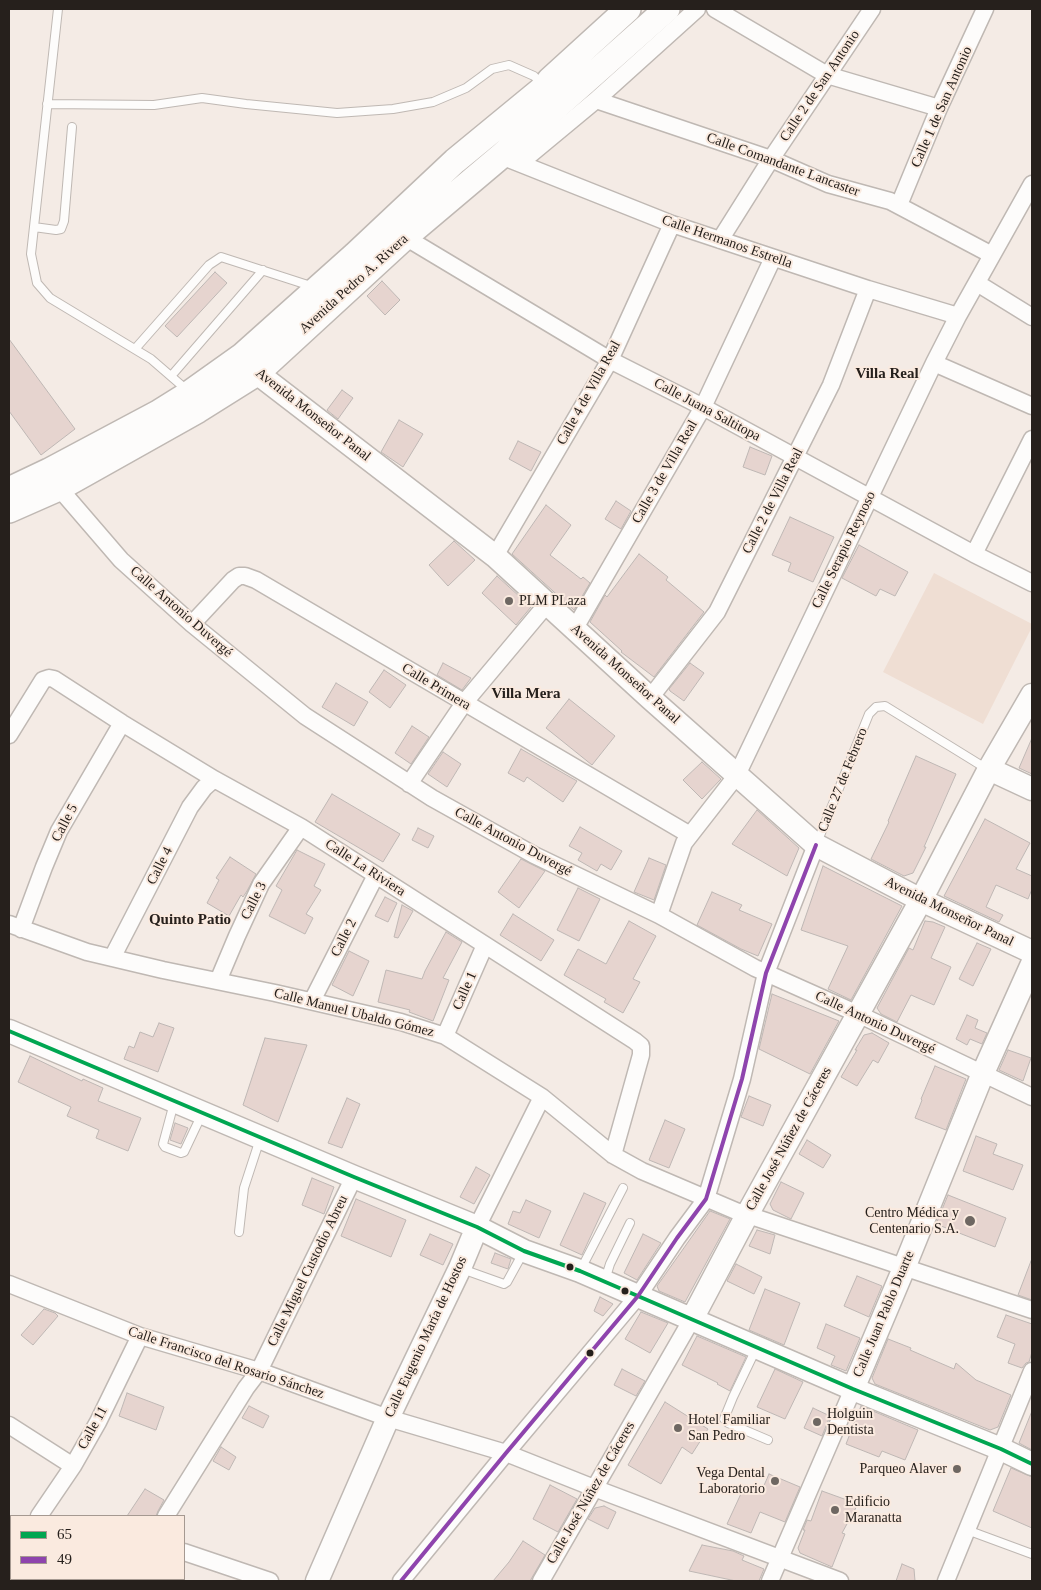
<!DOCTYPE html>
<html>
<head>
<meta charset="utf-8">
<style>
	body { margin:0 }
	#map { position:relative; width:1041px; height:1590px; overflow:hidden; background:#f4ebe5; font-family:"Times New Roman",serif }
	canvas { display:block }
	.frame { position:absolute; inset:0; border:10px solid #26201c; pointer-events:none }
	.legend { position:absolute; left:10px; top:1515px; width:175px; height:65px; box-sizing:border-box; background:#faeadf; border:1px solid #a59991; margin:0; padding:6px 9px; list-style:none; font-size:15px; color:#26201c }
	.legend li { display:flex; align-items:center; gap:10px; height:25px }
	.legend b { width:25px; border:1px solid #a59991 }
</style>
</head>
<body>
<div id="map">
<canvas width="1041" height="1590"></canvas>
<div class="frame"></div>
<ul class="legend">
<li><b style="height:6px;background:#00a651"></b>65</li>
<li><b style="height:6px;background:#8e44ad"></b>49</li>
</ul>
</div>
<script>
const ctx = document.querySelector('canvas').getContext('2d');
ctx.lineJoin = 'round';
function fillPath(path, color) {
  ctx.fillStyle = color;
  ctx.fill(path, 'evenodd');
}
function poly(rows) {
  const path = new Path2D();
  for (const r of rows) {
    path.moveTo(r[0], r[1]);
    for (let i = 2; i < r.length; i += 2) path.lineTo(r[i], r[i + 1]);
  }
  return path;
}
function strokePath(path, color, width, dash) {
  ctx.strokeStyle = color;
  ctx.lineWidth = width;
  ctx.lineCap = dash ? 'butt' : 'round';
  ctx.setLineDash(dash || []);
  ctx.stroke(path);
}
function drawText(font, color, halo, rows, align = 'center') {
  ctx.font = font + ' "Times New Roman",serif';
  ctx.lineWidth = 4;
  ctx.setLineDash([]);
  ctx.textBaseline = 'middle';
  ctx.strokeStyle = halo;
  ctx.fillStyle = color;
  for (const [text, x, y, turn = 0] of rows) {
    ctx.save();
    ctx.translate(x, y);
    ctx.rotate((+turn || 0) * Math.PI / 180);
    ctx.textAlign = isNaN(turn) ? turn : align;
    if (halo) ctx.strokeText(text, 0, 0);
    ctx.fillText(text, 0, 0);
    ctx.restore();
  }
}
fillPath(poly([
	[934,573,1032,624,1032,627,983,724,883,672]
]), '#efded3');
const building = poly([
	[215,272,227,283,177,337,165,326,215,272],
	[382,281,400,300,385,315,367,296,382,281],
	[9,339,75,429,41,455,9,411,9,339],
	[342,390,353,398,338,419,327,410,342,390],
	[399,420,423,434,403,467,381,452,399,420],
	[518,441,541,452,531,471,509,459,518,441],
	[750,447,772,456,765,475,743,467,750,447],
	[616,501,631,511,621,529,605,519,616,501],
	[546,505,571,525,550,555,581,579,583,577,590,583,574,610,512,554,546,505],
	[790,517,834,537,813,582,788,571,791,563,772,555,790,517],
	[454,541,475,560,448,586,429,565,454,541],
	[859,545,908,572,895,596,880,589,876,596,842,578,859,545],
	[639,554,668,577,666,580,704,612,654,677,621,652,622,651,590,622,605,595,607,597,639,554],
	[497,576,531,607,516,625,482,593,497,576],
	[443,663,471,678,462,690,437,675,443,663],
	[690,663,704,673,684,701,670,691,669,689,690,663],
	[384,670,406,685,390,708,369,692,384,670],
	[336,683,368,702,354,726,322,707,336,683],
	[569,699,615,736,592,765,546,728,569,699],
	[412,726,429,737,411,764,395,753,412,726],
	[1032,738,1032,774,1019,768,1032,738],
	[521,749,577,781,563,802,527,777,524,782,508,773,521,749],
	[443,752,461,764,447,787,428,774,443,752],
	[916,756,956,774,924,847,926,847,913,873,904,876,871,859,889,822,888,821,916,756],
	[702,762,721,779,702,799,683,780,702,762],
	[332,794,400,834,383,862,315,822,332,794],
	[757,810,799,848,787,876,732,844,757,810],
	[985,819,1030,843,1016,869,1032,876,1032,889,1028,899,996,885,986,907,1003,915,999,922,944,896,985,819],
	[580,827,622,851,611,870,601,864,597,871,578,860,582,853,569,846,580,827],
	[418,828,434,836,428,848,412,840,418,828],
	[297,850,325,864,314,886,321,890,306,914,313,918,305,934,269,916,282,890,276,886,297,850],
	[230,857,256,874,247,891,243,897,241,895,229,916,207,903,219,880,216,878,230,857],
	[649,858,666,865,654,900,634,892,649,858],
	[521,859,545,871,519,908,498,892,521,859],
	[823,866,902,906,851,1000,828,989,848,946,801,930,823,866],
	[578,888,600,899,579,941,557,930,578,888],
	[712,892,742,905,739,910,772,924,758,956,741,949,697,925,712,892],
	[385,897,397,903,388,922,375,916,385,897],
	[402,905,413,911,398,938,394,937,402,905],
	[513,914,554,940,541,961,500,935,513,914],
	[629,921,656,936,633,979,640,982,623,1013,604,1002,606,999,564,975,578,949,606,964,629,921],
	[925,921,933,922,945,927,931,958,951,967,934,1005,911,995,897,1022,881,1014,877,1008,909,948,913,950,925,921],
	[446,932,462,942,443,978,449,980,433,1021,409,1012,410,1010,378,1002,386,970,422,979,425,971,446,932],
	[977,943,991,949,973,986,959,979,977,943],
	[349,951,369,961,353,996,332,985,349,951],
	[772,994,839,1021,810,1074,759,1049,772,994],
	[967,1015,978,1020,975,1028,987,1033,982,1044,970,1039,967,1045,956,1039,967,1015],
	[159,1023,174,1028,158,1072,124,1059,129,1046,134,1048,140,1032,153,1037,159,1023],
	[872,1033,889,1043,878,1063,873,1060,857,1086,841,1077,857,1050,855,1050,864,1035,872,1033],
	[265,1038,307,1045,278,1122,243,1105,265,1038],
	[1008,1050,1031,1058,1023,1081,999,1070,1008,1050],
	[30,1056,82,1081,83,1079,103,1088,98,1101,141,1118,128,1151,96,1138,99,1130,67,1116,71,1107,18,1082,30,1056],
	[935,1066,966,1079,946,1130,915,1118,922,1100,921,1099,935,1066],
	[749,1096,771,1105,763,1126,741,1117,749,1096],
	[347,1098,360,1104,342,1148,328,1143,347,1098],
	[665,1120,685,1129,669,1168,649,1160,665,1120],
	[175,1123,188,1128,181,1144,170,1140,175,1123],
	[976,1136,997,1144,993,1154,1023,1165,1013,1190,963,1171,976,1136],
	[807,1140,831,1155,823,1168,799,1154,807,1140],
	[476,1167,490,1175,474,1204,460,1197,476,1167],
	[312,1178,334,1187,324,1214,302,1205,312,1178],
	[781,1182,804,1193,791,1219,773,1210,770,1204,781,1182],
	[584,1193,606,1203,582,1255,560,1245,584,1193],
	[948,1195,1006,1218,995,1247,936,1224,948,1195],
	[356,1199,406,1220,391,1257,341,1236,356,1199],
	[526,1200,551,1211,539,1238,508,1224,513,1211,520,1213,526,1200],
	[710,1211,730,1219,685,1302,659,1291,657,1286,710,1211],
	[757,1230,775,1235,770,1254,749,1246,757,1230],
	[430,1234,453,1244,443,1265,420,1255,430,1234],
	[643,1234,661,1243,637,1280,624,1273,643,1234],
	[495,1253,511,1259,508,1269,491,1263,495,1253],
	[1031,1261,1032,1261,1032,1300,1018,1295,1031,1261],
	[736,1264,762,1277,754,1294,727,1281,736,1264],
	[857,1276,882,1286,869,1317,844,1306,857,1276],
	[765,1289,800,1303,784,1345,749,1330,765,1289],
	[600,1297,613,1304,603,1316,594,1311,600,1297],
	[44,1309,55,1313,58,1316,33,1345,21,1335,44,1309],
	[641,1312,668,1323,650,1353,625,1339,641,1312],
	[1006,1315,1032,1324,1032,1352,1029,1362,1026,1363,1022,1368,1008,1363,1015,1344,997,1337,1006,1315],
	[826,1324,860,1338,846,1371,831,1365,835,1356,817,1348,826,1324],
	[697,1336,746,1357,730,1391,717,1384,718,1383,682,1365,697,1336],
	[888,1339,911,1348,910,1350,954,1369,956,1363,976,1380,1011,1395,998,1427,990,1430,875,1384,872,1378,888,1339],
	[622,1369,645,1381,636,1396,614,1385,622,1369],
	[775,1369,803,1382,785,1419,757,1407,775,1369],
	[127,1393,164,1407,156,1430,119,1416,127,1393],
	[665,1402,708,1429,692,1454,682,1447,661,1484,628,1465,665,1402],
	[249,1406,269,1416,263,1428,242,1418,249,1406],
	[861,1406,918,1430,905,1460,882,1451,879,1457,846,1444,861,1406],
	[813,1408,830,1416,822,1436,804,1428,813,1408],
	[1032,1411,1032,1450,1019,1443,1032,1411],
	[221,1447,236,1457,229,1470,213,1461,221,1447],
	[1011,1468,1032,1477,1032,1528,993,1511,1011,1468],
	[769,1474,800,1487,785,1522,760,1512,751,1533,727,1524,745,1485,762,1490,769,1474],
	[550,1485,577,1499,558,1532,533,1519,550,1485],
	[145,1489,164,1500,158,1511,156,1516,127,1516,145,1489],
	[822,1491,858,1504,842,1533,845,1534,832,1567,800,1553,798,1548,805,1530,803,1530,807,1520,811,1521,822,1491],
	[604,1506,616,1512,608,1529,588,1519,595,1508,604,1506],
	[523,1541,545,1555,530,1581,493,1581,509,1562,523,1541],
	[702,1545,733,1551,744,1556,742,1560,764,1569,759,1581,736,1581,689,1571,702,1545],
	[902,1564,914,1569,915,1581,896,1581,902,1564]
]);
fillPath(building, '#e6d4cf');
strokePath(building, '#beb7b4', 1);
const lane = poly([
	[58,9,31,254,37,283,50,298,151,359,188,391],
	[47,104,154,105,202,98,246,104,337,113,393,109,433,102,466,88,492,69,509,65,534,76,543,85],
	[34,227,56,230,61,229,64,221,72,127],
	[135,349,209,265,221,257,314,287],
	[172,375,263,270],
	[817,843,869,714,876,707,885,706,987,769],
	[174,1103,163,1144,165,1147,181,1153,184,1152,202,1114],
	[239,1232,244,1188,260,1139],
	[462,1269,504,1284,507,1282,523,1253],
	[581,1269,623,1188],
	[605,1280,610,1264,630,1223],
	[756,1349,733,1397,724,1419,728,1423,768,1440],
	[967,1530,1032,1554]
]);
const street = poly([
	[715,9,827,75,939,108],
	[596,100,771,159,828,184,890,201,992,255],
	[501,156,672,224,868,289,958,316],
	[520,163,596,100,697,9],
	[899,205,939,108,985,9],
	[399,231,405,237,610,360,703,407,974,554,1032,583],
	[720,240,771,159,872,9],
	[977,283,1032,317],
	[934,363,1032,406],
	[54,480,59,488,121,560,192,624,305,716,432,798,534,855,659,915,755,968,858,1014,1032,1097],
	[974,554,1032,439],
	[495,556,610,360,672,224],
	[192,624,233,580,239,576,245,576,256,580,690,835],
	[575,628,703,407,773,258],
	[650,698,717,612,831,385,868,289],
	[9,735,43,680,49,678,54,679,122,723,214,779,301,827,635,1041,641,1046,641,1055,613,1155],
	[409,784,464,703,547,604],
	[659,915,684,843,737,775,934,363,958,316,1032,184],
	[9,924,87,952,163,970,275,993,401,1022,445,1036,542,1097,613,1155,642,1171,736,1211,1032,1310],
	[21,929,44,867,59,831,122,723],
	[112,958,190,807,204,788,214,779],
	[218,981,237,936,261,884,301,827],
	[312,1001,376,875],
	[445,1036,485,945],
	[477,1227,542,1097],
	[9,1284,140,1336,259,1371,388,1418,506,1453,594,1488,840,1581],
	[9,1425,73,1466],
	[39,1516,73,1466,98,1422,140,1336],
	[166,1516,246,1388,259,1371,354,1177],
	[9,1552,11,1549],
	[184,1552,270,1581],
	[110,1579,113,1581],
	[401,1581,506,1453,638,1296,677,1238,706,1199,742,1079,766,973,816,845],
	[541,1581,692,1319],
	[770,1581,853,1389],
	[946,1581,1032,1371]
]);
const secondary = poly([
	[246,360,257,373,495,556,650,698,816,845,921,900,1032,952],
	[989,769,1032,789],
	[9,1031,354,1177,477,1227,524,1251,580,1271,853,1389,1001,1449,1032,1464],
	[692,1319,747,1215,921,900,989,769,1032,695],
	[853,1389,904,1268,983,1073,1032,964],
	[317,1581,388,1418,460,1268,477,1227]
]);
const primary = poly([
	[9,490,49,471,158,413,190,393,242,356,355,255,455,161,545,87,550,80,628,9],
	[9,510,59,488,198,410,257,373,405,237,501,156,667,9]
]);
strokePath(lane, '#bfb8b3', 10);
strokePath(street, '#bfb8b3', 19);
strokePath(secondary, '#bfb8b3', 25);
strokePath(primary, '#bfb8b3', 28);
strokePath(lane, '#fdfcfb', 8);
strokePath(street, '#fdfcfb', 16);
strokePath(secondary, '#fdfcfb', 22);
strokePath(primary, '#fdfcfb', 25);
strokePath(poly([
	[9,1031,354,1177,477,1227,524,1251,580,1271,853,1389,1001,1449,1032,1464]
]), '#00a651', 4);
strokePath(poly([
	[401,1581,506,1453,638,1296,677,1238,706,1199,742,1079,766,973,816,845]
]), '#8e44ad', 4);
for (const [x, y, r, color] of [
	[509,601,5,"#6e6762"],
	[970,1221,6,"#6e6762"],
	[570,1267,4.5,"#26201c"],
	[625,1291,4.5,"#26201c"],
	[590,1353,4.5,"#26201c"],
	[817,1422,5,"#6e6762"],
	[678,1428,5,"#6e6762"],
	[957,1469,5,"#6e6762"],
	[775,1481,5,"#6e6762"],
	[835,1510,5,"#6e6762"]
]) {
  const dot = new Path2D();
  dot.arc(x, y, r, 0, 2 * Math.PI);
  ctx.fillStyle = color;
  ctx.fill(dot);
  strokePath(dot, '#faeadf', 2);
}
drawText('14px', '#26201c', '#faeadf', [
	["Calle 2 de San Antonio",820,86,-56],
	["Calle 1 de San Antonio",942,107,-66],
	["Calle Comandante Lancaster",783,165,20],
	["Calle Hermanos Estrella",727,242,19],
	["Avenida Pedro A. Rivera",354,284,-42],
	["Calle 4 de Villa Real",589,393,-61],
	["Calle Juana Saltitopa",707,410,28],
	["Avenida Monseñor Panal",313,415,38],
	["Calle 3 de Villa Real",665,472,-60],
	["Calle 2 de Villa Real",773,501,-63],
	["Calle Serapio Reynoso",844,550,-64],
	["Calle Antonio Duvergé",181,612,41],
	["Avenida Monseñor Panal",625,674,42],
	["Calle Primera",436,687,31],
	["Calle 27 de Febrero",843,780,-68],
	["Calle 5",65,823,-62],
	["Calle Antonio Duvergé",513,842,28],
	["Calle 4",160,866,-63],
	["Calle La Riviera",365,868,33],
	["Calle 3",254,901,-63],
	["Avenida Monseñor Panal",949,912,26],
	["Calle 2",344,938,-63],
	["Calle 1",465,991,-66],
	["Calle Manuel Ubaldo Gómez",354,1013,14],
	["Calle Antonio Duvergé",875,1023,25],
	["Calle José Núñez de Cáceres",789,1139,-61],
	["Calle Miguel Custodio Abreu",308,1271,-64],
	["Calle Juan Pablo Duarte",884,1314,-67],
	["Calle Eugenio María de Hostos",426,1337,-65],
	["Calle Francisco del Rosario Sánchez",226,1363,18],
	["Calle 11",93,1428,-61],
	["Calle José Núñez de Cáceres",591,1493,-60]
]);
drawText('14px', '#26201c', '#faeadf', [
	["PLM PLaza",519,601],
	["Centro Médica y",959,1213,"right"],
	["Centenario S.A.",959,1229,"right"],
	["Holguin",827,1414],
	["Dentista",827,1430],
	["Hotel Familiar",688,1420],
	["San Pedro",688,1436],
	["Parqueo Alaver",947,1469,"right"],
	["Vega Dental",765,1473,"right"],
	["Laboratorio",765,1489,"right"],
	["Edificio",845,1502],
	["Maranatta",845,1518]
], 'left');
drawText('bold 15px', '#26201c', '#faeadf', [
	["Villa Real",887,374],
	["Villa Mera",526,694],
	["Quinto Patio",190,920]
]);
</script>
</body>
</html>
